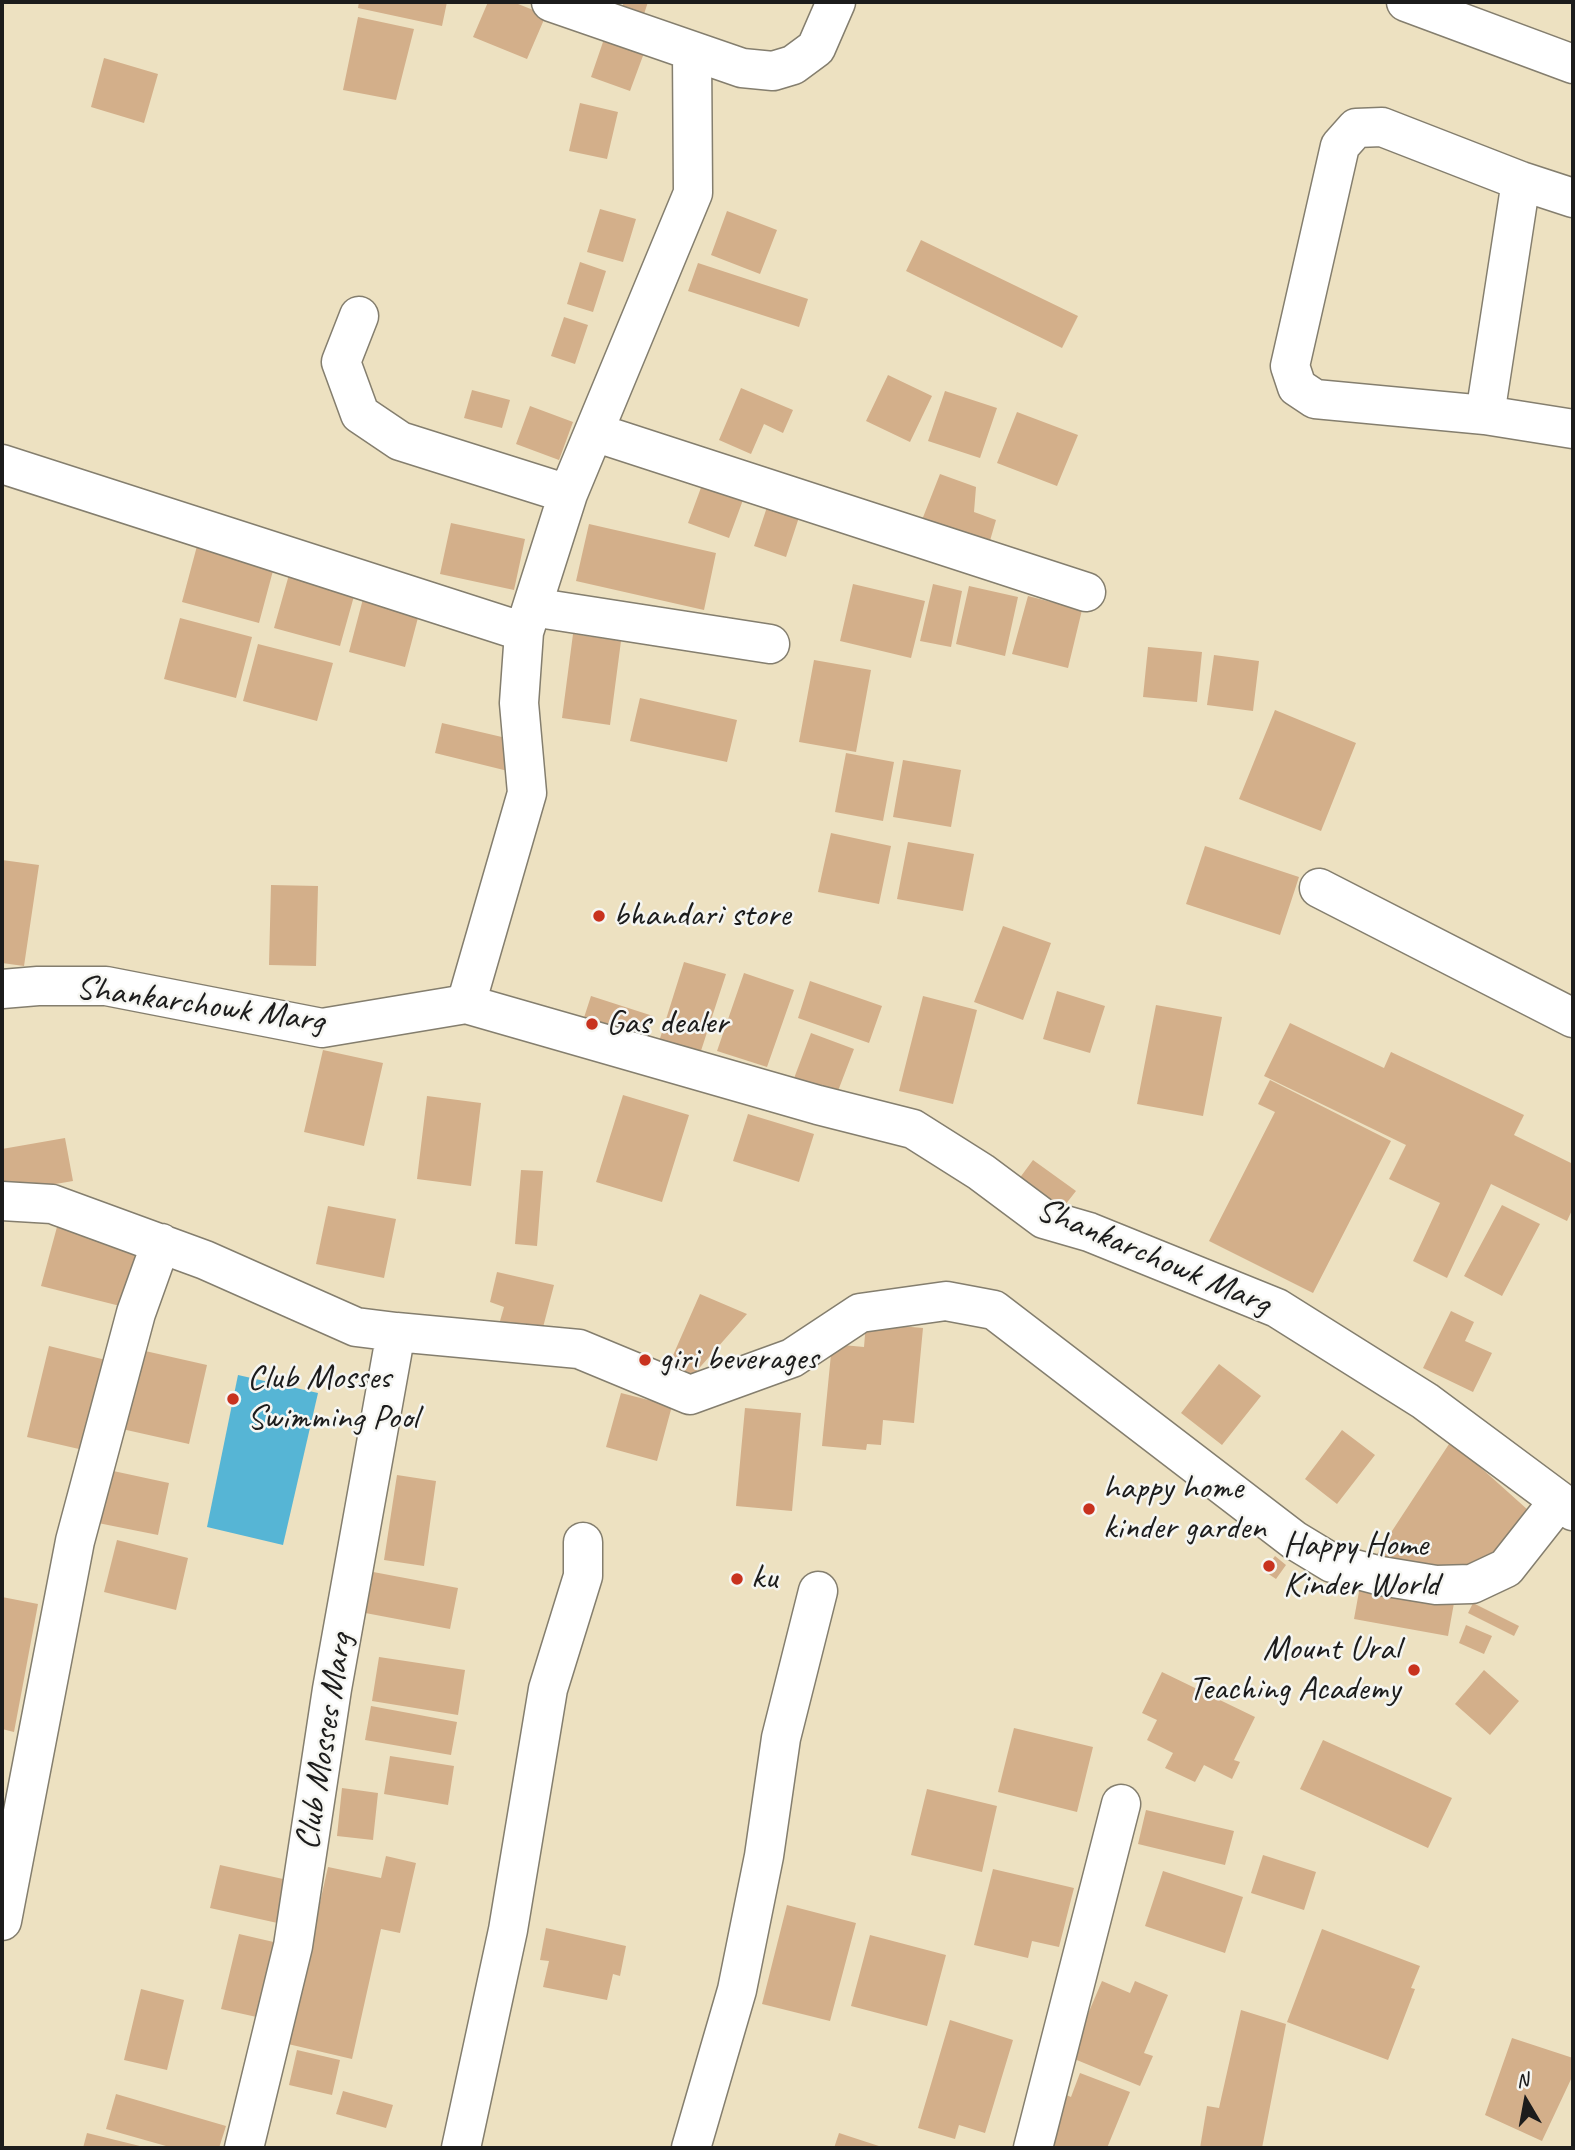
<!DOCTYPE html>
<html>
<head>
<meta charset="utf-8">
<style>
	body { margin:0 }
	#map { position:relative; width:1575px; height:2150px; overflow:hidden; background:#ede1c1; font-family:Caveat,sans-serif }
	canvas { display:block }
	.frame { position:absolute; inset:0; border:4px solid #1c1c1c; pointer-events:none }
	.north { position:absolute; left:1491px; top:2066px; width:70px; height:70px; -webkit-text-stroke:5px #f6f6f2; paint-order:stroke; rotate:350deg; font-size:19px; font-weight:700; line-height:28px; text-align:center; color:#1c1c1c }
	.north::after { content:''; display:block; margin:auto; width:24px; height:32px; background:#1c1c1c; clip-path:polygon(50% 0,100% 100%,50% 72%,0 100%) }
</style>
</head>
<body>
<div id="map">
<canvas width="1575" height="2150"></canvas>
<div class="frame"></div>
<div class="north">N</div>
</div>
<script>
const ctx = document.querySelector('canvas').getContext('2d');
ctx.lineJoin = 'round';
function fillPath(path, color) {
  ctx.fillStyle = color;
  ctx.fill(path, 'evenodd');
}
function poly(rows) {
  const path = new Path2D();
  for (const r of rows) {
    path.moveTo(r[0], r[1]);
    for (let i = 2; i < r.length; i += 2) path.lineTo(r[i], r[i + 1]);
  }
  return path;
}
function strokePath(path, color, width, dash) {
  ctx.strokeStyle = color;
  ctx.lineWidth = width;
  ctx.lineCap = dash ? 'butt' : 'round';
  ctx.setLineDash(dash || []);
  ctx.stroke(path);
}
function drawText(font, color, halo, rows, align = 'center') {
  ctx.font = font + ' Caveat,sans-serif';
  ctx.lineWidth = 5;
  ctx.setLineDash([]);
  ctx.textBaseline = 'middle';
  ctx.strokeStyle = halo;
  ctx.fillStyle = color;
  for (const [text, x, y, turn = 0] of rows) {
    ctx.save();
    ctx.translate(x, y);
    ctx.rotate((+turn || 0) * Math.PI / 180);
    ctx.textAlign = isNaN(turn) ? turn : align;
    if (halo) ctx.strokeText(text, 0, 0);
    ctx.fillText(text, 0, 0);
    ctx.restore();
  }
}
fillPath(poly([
	[238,1375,318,1393,283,1545,207,1527]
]), '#56b5d5');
fillPath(poly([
	[359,2,447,2,442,26,358,8],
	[488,2,513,2,546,15,527,59,473,37],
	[624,2,648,2,641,23,619,15],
	[358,17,414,29,396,100,343,90],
	[604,39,644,53,630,91,591,77],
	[104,58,158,74,144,123,91,107],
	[580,103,618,112,607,159,569,151],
	[600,209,636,219,623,262,587,252],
	[727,211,777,230,760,274,711,255],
	[921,240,1078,316,1062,348,906,271],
	[580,262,606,271,593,312,567,304],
	[698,263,808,299,799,327,688,291],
	[564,317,588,325,575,364,551,356],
	[888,375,932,396,910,442,866,421],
	[741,388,793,410,783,433,764,424,751,454,719,440],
	[472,390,510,400,502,428,464,418],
	[945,391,997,408,980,458,928,441],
	[530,406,573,422,559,460,516,444],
	[1017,412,1078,435,1057,486,997,463],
	[706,474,747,489,729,538,688,523],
	[940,474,976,487,974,512,996,520,987,551,920,525],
	[771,495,803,505,786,557,754,546],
	[451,523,525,539,514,590,440,574],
	[589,524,716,553,704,610,576,581],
	[197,546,274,567,259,623,182,602],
	[290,571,356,589,340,646,274,628],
	[853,584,925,601,911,658,840,641],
	[933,584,962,591,951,647,920,641],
	[969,586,1018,597,1005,656,956,644],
	[364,595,420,610,405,667,349,652],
	[1028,596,1082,610,1068,668,1012,654],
	[180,618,252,637,236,698,164,679],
	[573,634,621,641,610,725,562,718],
	[258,644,333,663,317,721,243,701],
	[1148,647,1202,652,1197,702,1143,697],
	[1214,655,1259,661,1253,711,1207,705],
	[814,660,871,670,856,752,799,742],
	[640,698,737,720,727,762,630,741],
	[1275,710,1356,743,1321,831,1239,799],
	[442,723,519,741,512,772,435,753],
	[846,753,894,762,883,821,835,812],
	[903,760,961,770,951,827,893,817],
	[831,833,891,846,879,904,818,892],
	[908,842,974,854,963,911,897,899],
	[1205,846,1299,877,1280,935,1186,904],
	[2,860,39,865,24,966,2,963],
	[271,885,318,886,316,966,269,965],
	[1003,926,1051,943,1023,1020,974,1002],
	[684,962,726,974,698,1060,657,1048],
	[744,973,794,990,767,1067,717,1051],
	[810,981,882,1006,869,1043,798,1018],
	[1057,991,1105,1006,1090,1053,1043,1039],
	[591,996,653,1016,641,1052,579,1033],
	[923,996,977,1010,953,1104,899,1091],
	[1156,1005,1222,1017,1203,1116,1137,1104],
	[1290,1023,1384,1068,1391,1052,1524,1115,1514,1135,1573,1164,1573,1208,1567,1221,1491,1184,1447,1278,1413,1261,1440,1203,1389,1179,1406,1145,1264,1076],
	[811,1033,854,1049,833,1104,790,1089],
	[323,1050,383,1063,364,1146,304,1132],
	[1270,1080,1391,1141,1313,1293,1209,1241,1275,1112,1258,1104],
	[623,1095,689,1115,662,1202,596,1182],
	[427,1096,481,1103,471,1186,417,1179],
	[748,1114,814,1134,799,1182,733,1161],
	[65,1138,73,1181,3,1193,2,1149],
	[1033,1160,1076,1191,1058,1214,1016,1183],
	[521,1170,543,1171,537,1246,515,1244],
	[1502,1205,1540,1224,1502,1296,1464,1276],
	[328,1206,396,1219,384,1278,316,1264],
	[57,1227,140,1249,124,1307,41,1286],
	[497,1272,554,1285,540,1339,498,1328,504,1307,490,1302],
	[700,1294,747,1314,694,1374,667,1369],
	[1451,1311,1474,1322,1465,1341,1492,1353,1473,1392,1423,1368],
	[866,1323,923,1328,914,1423,883,1420,881,1445,867,1444,866,1450,822,1446,832,1344,864,1347],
	[49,1346,114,1362,92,1452,27,1437],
	[132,1348,207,1365,189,1444,113,1427],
	[1219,1364,1261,1396,1222,1445,1181,1413],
	[621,1393,672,1406,657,1461,606,1447],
	[745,1408,801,1413,792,1511,736,1506],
	[1342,1430,1375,1455,1337,1504,1305,1479],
	[1451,1441,1528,1510,1495,1554,1461,1568,1373,1560],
	[104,1469,169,1483,158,1535,93,1522],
	[397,1475,436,1481,424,1566,384,1560],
	[117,1540,188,1558,176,1610,104,1592],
	[1275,1556,1286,1565,1276,1579,1264,1571],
	[368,1571,458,1588,450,1629,360,1612],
	[1360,1586,1454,1603,1448,1636,1354,1619],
	[2,1597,38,1604,14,1732,2,1729],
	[1473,1603,1519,1626,1514,1636,1468,1613],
	[1466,1625,1492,1636,1484,1654,1459,1643],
	[379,1657,465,1670,458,1715,372,1701],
	[1484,1670,1519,1701,1490,1735,1455,1704],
	[1162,1672,1255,1717,1234,1760,1240,1762,1232,1779,1204,1765,1195,1782,1165,1768,1173,1753,1147,1740,1157,1720,1142,1713],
	[371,1706,457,1722,451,1755,365,1740],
	[1014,1728,1093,1747,1077,1812,998,1792],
	[1323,1740,1452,1798,1428,1848,1300,1789],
	[390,1756,454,1766,448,1805,384,1794],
	[342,1788,378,1793,373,1840,337,1836],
	[927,1789,997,1806,982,1872,911,1855],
	[1146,1810,1234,1831,1225,1865,1138,1844],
	[1263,1855,1316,1872,1304,1910,1251,1893],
	[386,1856,416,1863,400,1933,381,1929,352,2059,288,2044,328,1867,381,1878],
	[220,1865,292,1881,282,1924,210,1908],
	[993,1869,1074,1888,1059,1947,1032,1941,1028,1958,974,1945],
	[1163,1871,1243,1897,1225,1953,1145,1926],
	[787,1905,856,1923,830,2021,762,2004],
	[546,1928,626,1946,620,1976,613,1974,607,2000,543,1987,549,1961,540,1960],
	[1322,1929,1420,1966,1411,1988,1415,1989,1388,2060,1287,2022],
	[239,1934,278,1943,261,2018,221,2009],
	[870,1935,946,1955,927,2026,851,2006],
	[1102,1981,1130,1993,1135,1981,1168,1995,1144,2053,1153,2056,1140,2086,1067,2056,1082,2028],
	[141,1989,184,2000,167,2070,124,2060],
	[1241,2010,1286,2024,1262,2148,1200,2148,1207,2106,1219,2108],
	[950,2020,1013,2040,985,2133,959,2125,955,2139,918,2128],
	[1512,2038,1573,2058,1573,2075,1542,2141,1485,2115],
	[297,2050,340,2060,332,2095,289,2085],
	[1080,2073,1130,2092,1107,2148,1045,2148,1066,2095,1071,2097],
	[343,2091,393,2105,386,2128,336,2114],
	[116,2094,226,2126,219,2148,173,2148,106,2129],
	[87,2133,144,2147,144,2148,83,2148],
	[839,2133,885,2148,834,2148]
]), '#d3af8a');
const street = poly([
	[551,2,742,68,773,71,793,65,816,48,836,2],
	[1406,2,1573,64],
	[1573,198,1521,181,1382,127,1356,128,1340,146,1290,366,1297,387,1315,399,1485,415,1573,429],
	[359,316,341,362,360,414,400,441,568,494],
	[1485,415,1521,181],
	[594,432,1086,592],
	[2,464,524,632],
	[532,607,770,644],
	[1319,888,1573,1018],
	[2,989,38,986,106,986,322,1028,466,1004,818,1105,913,1129,981,1172,1044,1219,1089,1232,1277,1308,1425,1401,1573,1511],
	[466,1004,527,793,519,703,524,632,568,494,693,193,692,51],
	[2,1201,52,1204,205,1260,356,1327,396,1332,579,1349,690,1395,792,1358,860,1313,946,1301,994,1310,1294,1540,1332,1563,1381,1576,1436,1585,1472,1584,1506,1568,1558,1502],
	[2,1921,75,1541,136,1313,161,1243],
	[244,2148,293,1946,332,1689,396,1332],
	[461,2148,508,1930,548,1689,583,1576,583,1542],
	[691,2148,737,1990,764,1856,781,1738,818,1591],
	[1033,2148,1121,1804]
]);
strokePath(street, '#847e6e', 41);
strokePath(street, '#fff', 38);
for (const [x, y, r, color] of [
	[599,916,7,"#c8321e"],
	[592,1024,7,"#c8321e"],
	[645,1360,7,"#c8321e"],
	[233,1399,7,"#c8321e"],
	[1089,1509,7,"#c8321e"],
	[1269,1566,7,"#c8321e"],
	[737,1579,7,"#c8321e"],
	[1414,1670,7,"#c8321e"]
]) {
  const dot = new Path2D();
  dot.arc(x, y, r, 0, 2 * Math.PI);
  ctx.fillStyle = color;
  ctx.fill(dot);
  strokePath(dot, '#f6f6f2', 2.5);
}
drawText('35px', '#1c1c1c', '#f6f6f2', [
	["bhandari store",613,916],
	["Gas dealer",606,1024],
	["giri beverages",659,1360],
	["Club Mosses",247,1379],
	["Swimming Pool",247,1419],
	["happy home",1103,1489],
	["kinder garden",1103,1529],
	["Happy Home",1283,1546],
	["Kinder World",1283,1586],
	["ku",751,1579],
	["Mount Ural",1400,1650,"right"],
	["Teaching Academy",1400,1690,"right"]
], 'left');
drawText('35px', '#1c1c1c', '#f6f6f2', [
	["Shankarchowk Marg",200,1005,8],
	["Shankarchowk Marg",1153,1257,23],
	["Club Mosses Marg",325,1742,-81]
]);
</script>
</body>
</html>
